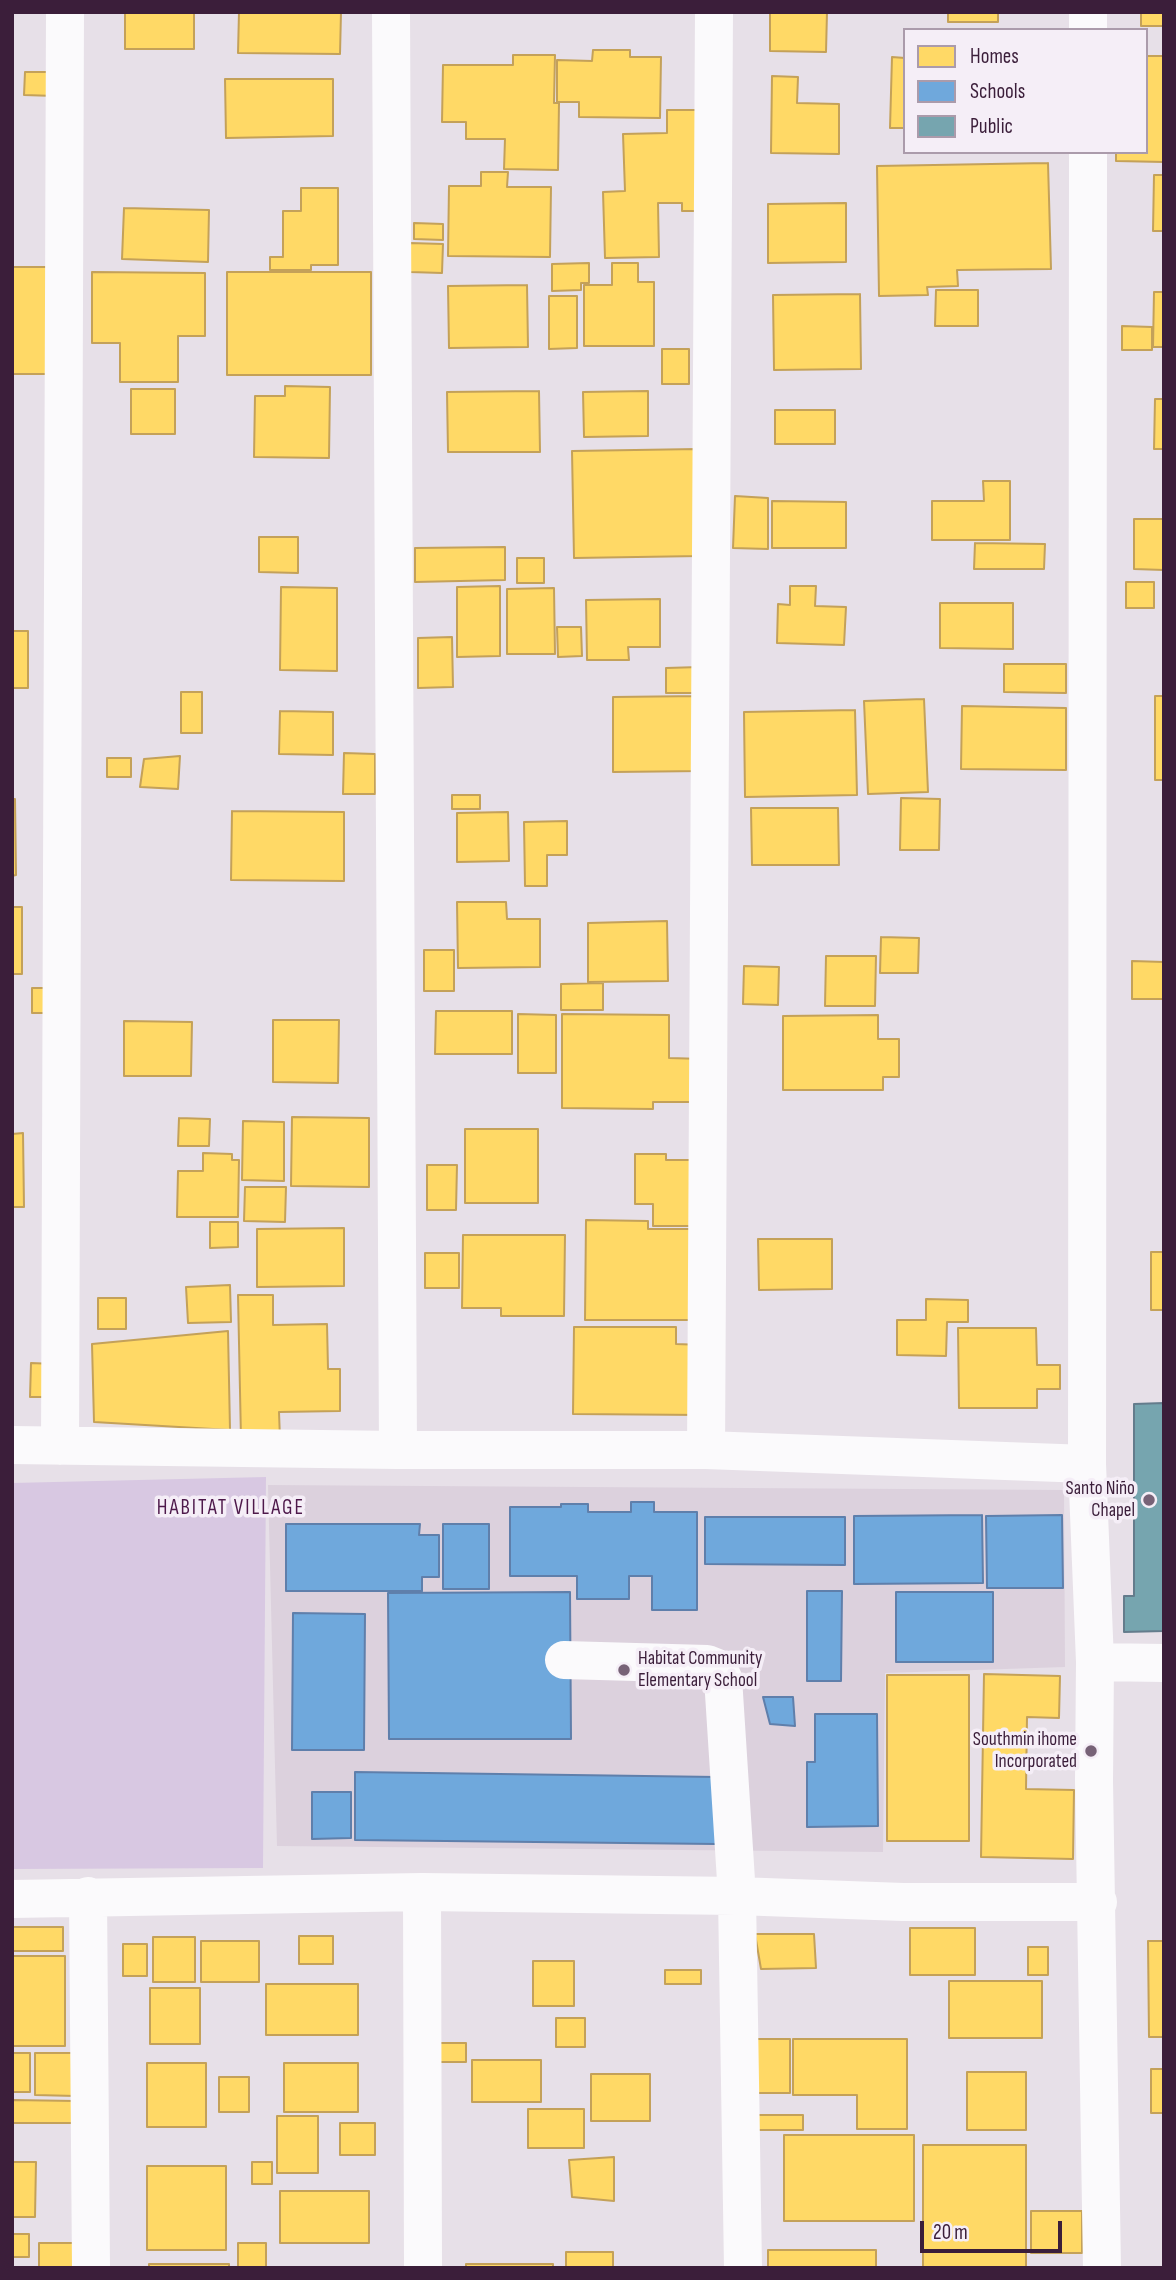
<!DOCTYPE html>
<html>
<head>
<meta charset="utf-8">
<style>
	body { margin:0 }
	#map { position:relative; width:1176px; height:2280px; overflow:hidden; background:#e7e0e8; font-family:"Sofia Sans Condensed",sans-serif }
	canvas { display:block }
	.frame { position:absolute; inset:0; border:14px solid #3b1e3a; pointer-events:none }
	.legend { position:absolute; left:903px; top:28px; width:245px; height:126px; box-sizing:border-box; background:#f5eef7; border:2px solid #ab9bab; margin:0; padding:9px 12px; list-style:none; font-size:21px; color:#3b1e3a }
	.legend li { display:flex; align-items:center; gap:14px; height:35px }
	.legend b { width:35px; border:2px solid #ab9bab }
	.scale { position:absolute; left:920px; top:2221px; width:142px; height:32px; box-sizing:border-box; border:4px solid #3b1e3a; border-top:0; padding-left:9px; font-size:21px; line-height:24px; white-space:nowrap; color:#3b1e3a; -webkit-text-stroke:5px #f5eef7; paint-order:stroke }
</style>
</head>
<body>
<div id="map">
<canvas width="1176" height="2280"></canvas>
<div class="frame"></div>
<ul class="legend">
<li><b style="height:19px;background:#ffd966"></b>Homes</li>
<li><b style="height:19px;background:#6fa8dc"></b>Schools</li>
<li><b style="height:19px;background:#76a5af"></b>Public</li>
</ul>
<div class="scale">20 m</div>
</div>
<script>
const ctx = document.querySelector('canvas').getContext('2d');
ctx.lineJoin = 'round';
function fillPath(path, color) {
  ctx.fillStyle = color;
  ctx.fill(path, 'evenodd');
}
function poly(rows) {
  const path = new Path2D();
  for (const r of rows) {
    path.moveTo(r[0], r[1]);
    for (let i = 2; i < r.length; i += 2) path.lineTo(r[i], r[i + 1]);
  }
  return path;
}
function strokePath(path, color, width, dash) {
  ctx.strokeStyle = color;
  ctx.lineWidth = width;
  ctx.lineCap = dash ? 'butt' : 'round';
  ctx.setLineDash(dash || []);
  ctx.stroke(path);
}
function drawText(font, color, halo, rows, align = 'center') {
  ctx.font = font + ' "Sofia Sans Condensed",sans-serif';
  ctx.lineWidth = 7;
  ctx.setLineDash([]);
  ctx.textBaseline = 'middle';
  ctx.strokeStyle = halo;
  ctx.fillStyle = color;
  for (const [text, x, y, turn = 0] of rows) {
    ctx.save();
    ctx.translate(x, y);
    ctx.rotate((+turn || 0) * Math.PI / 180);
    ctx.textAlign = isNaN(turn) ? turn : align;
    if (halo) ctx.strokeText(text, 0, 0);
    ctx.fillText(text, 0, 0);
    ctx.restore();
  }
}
fillPath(poly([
	[268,1485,1064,1490,1065,1667,885,1673,883,1852,277,1846]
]), '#dcd1dd');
fillPath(poly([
	[266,1477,263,1868,12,1869,12,1483]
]), '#d8c8e2');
const homes = poly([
	[125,12,194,12,194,49,125,49,125,12],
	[239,12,341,12,340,54,238,53,239,12],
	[770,12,827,12,826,52,770,51,770,12],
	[948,12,998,12,998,22,948,22,948,12],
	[1141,12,1164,12,1164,26,1141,26,1141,12],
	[593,50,630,50,630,57,661,57,660,118,579,117,579,102,557,102,557,60,592,61,593,50],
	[513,55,555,55,554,103,559,103,558,170,504,169,505,139,466,139,466,122,442,122,443,65,513,65,513,55],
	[1146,56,1164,56,1164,162,1116,161,1116,152,1146,152,1146,56],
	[892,57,905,58,905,128,890,128,892,57],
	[25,72,55,72,55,96,24,95,25,72],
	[772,76,798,77,797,103,839,104,839,154,771,153,772,76],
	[225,79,333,79,333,136,226,138,225,79],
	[667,110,699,110,701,211,682,211,682,203,658,203,659,257,605,258,603,192,625,191,623,134,667,133,667,110],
	[1048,163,1051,269,957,270,958,286,927,287,928,295,879,296,877,166,1048,163],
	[481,172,508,172,507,187,551,187,550,257,448,256,449,186,481,186,481,172],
	[1154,175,1164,175,1164,231,1153,231,1154,175],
	[301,188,338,188,338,265,311,265,311,270,270,270,270,257,283,257,283,211,301,211,301,188],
	[846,203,846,262,768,263,768,204,846,203],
	[124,208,209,210,208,262,122,259,124,208],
	[414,223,443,224,443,240,414,239,414,223],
	[410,243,443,244,442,273,410,272,410,243],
	[589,263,589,283,581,283,581,290,552,291,552,264,589,263],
	[612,263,638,263,638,282,654,282,654,346,584,346,584,285,612,285,612,263],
	[12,267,47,267,46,374,12,374,12,267],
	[92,272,205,273,205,336,178,336,178,382,120,382,120,343,92,343,92,272],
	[227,272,371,272,371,375,227,375,227,272],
	[527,285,528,347,449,348,448,286,527,285],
	[936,290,978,290,978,326,935,326,936,290],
	[1154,292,1164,292,1164,347,1153,347,1154,292],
	[860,294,861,369,774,370,773,295,860,294],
	[549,296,577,296,577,348,549,349,549,296],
	[1122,326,1152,327,1152,350,1122,350,1122,326],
	[662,349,689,349,689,384,662,384,662,349],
	[285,386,330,387,329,458,254,457,255,396,285,396,285,386],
	[131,389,175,389,175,434,131,434,131,389],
	[539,391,540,452,448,452,447,392,539,391],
	[648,391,648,436,584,437,583,392,648,391],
	[1155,399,1164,399,1164,449,1154,449,1155,399],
	[775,410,835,410,835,444,775,444,775,410],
	[698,449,700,556,574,558,572,451,698,449],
	[983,481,1010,481,1010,540,932,540,932,501,984,501,983,481],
	[735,496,768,498,768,549,733,548,735,496],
	[772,501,846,502,846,548,772,548,772,501],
	[1134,519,1164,519,1164,570,1134,569,1134,519],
	[259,537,298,537,298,573,259,572,259,537],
	[975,543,1045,544,1044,569,974,569,975,543],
	[505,547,505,580,415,582,415,548,505,547],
	[517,558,544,558,544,583,517,583,517,558],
	[1126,582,1154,582,1154,608,1126,608,1126,582],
	[500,586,500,656,457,657,457,587,500,586],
	[790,586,816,586,815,606,846,607,844,645,777,643,778,604,790,605,790,586],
	[281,587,337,588,337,671,280,670,281,587],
	[554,588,555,654,507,654,507,589,554,588],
	[660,599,660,647,628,647,629,660,587,660,586,600,660,599],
	[940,603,1013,603,1013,649,940,648,940,603],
	[557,627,581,627,582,656,558,657,557,627],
	[12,631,28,631,28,688,12,688,12,631],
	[452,637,453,687,418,688,418,638,452,637],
	[1004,664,1066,664,1066,693,1004,692,1004,664],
	[700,667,701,693,666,693,666,668,700,667],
	[181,692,202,692,202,733,181,733,181,692],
	[701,696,702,771,613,772,613,697,701,696],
	[1155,696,1164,696,1164,780,1155,780,1155,696],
	[924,699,928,792,868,794,864,701,924,699],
	[962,706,1066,708,1066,770,961,769,962,706],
	[855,710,857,795,745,797,744,712,855,710],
	[280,711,333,712,333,755,279,754,280,711],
	[344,753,375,754,375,794,343,794,344,753],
	[180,756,178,789,140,787,144,759,180,756],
	[107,758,131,758,131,777,107,777,107,758],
	[452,795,480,795,480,809,452,809,452,795],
	[901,798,940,799,939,850,900,850,901,798],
	[12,799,15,799,16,875,12,876,12,799],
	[751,808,838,808,839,865,752,865,751,808],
	[232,811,344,812,344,881,231,880,232,811],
	[508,812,509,861,457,862,457,813,508,812],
	[567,821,567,855,547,855,547,886,525,886,524,822,567,821],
	[457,902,506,902,507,919,540,919,540,967,458,968,457,902],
	[12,907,22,907,22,974,12,974,12,907],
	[667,921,668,981,588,982,588,923,667,921],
	[881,937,919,938,918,973,880,973,881,937],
	[424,950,454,950,454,991,424,991,424,950],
	[826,956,876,956,875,1006,825,1006,826,956],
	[1132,961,1164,962,1164,999,1132,999,1132,961],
	[744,966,779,967,778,1005,743,1004,744,966],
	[603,983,603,1010,561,1010,561,984,603,983],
	[32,988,56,988,56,1013,32,1013,32,988],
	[436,1011,512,1011,512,1054,435,1054,436,1011],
	[518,1014,556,1015,556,1073,518,1073,518,1014],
	[562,1014,669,1015,669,1058,704,1059,704,1102,653,1102,653,1109,562,1108,562,1014],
	[878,1015,878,1039,899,1039,899,1077,883,1077,883,1090,783,1090,783,1016,878,1015],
	[273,1020,339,1020,338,1083,273,1082,273,1020],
	[124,1021,192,1022,191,1076,124,1076,124,1021],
	[292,1117,369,1118,369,1187,291,1186,292,1117],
	[179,1118,210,1119,209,1146,178,1146,179,1118],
	[243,1121,284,1122,284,1181,242,1180,243,1121],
	[465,1129,538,1129,538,1203,465,1203,465,1129],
	[23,1133,24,1207,12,1207,12,1134,23,1133],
	[203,1153,232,1154,232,1160,239,1160,238,1217,177,1217,178,1171,203,1171,203,1153],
	[635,1154,666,1154,666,1160,702,1160,702,1226,653,1226,653,1204,635,1204,635,1154],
	[427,1165,457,1165,456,1210,427,1210,427,1165],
	[245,1187,286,1187,285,1222,244,1221,245,1187],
	[586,1220,648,1221,648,1229,701,1229,701,1320,585,1320,586,1220],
	[210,1222,238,1222,238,1247,210,1248,210,1222],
	[344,1228,344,1286,257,1287,257,1229,344,1228],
	[463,1235,565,1235,564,1316,501,1316,501,1308,462,1308,463,1235],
	[758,1239,832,1239,832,1289,759,1290,758,1239],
	[1151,1252,1164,1252,1164,1310,1151,1310,1151,1252],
	[425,1253,459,1253,459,1288,425,1288,425,1253],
	[230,1285,231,1322,188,1323,186,1287,230,1285],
	[238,1295,273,1295,273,1325,327,1324,328,1369,340,1369,340,1411,279,1412,280,1439,241,1439,238,1295],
	[98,1298,126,1298,126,1329,98,1329,98,1298],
	[926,1299,968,1300,968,1322,947,1322,946,1356,897,1355,897,1320,926,1320,926,1299],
	[574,1327,676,1327,676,1344,703,1345,703,1415,573,1414,574,1327],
	[958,1328,1036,1328,1037,1365,1060,1365,1060,1389,1037,1389,1037,1408,959,1408,958,1328],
	[228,1331,230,1430,94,1422,92,1344,228,1331],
	[31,1363,54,1364,54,1397,30,1397,31,1363],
	[984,1674,1060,1676,1059,1718,1027,1717,1026,1789,1074,1790,1073,1859,981,1857,984,1674],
	[887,1675,969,1675,969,1841,887,1841,887,1675],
	[12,1927,63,1927,63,1951,12,1951,12,1927],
	[910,1928,975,1928,975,1975,910,1975,910,1928],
	[755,1934,814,1934,816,1968,761,1969,755,1934],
	[299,1936,333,1936,333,1964,299,1964,299,1936],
	[153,1937,195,1937,195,1982,153,1982,153,1937],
	[201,1941,259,1941,259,1982,201,1982,201,1941],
	[1148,1941,1164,1941,1164,2037,1149,2037,1148,1941],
	[123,1944,147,1944,147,1976,123,1976,123,1944],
	[1028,1947,1048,1947,1048,1975,1028,1975,1028,1947],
	[12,1956,65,1956,65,2046,12,2046,12,1956],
	[533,1961,574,1961,574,2006,533,2006,533,1961],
	[665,1970,701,1970,701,1984,665,1984,665,1970],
	[949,1981,1042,1981,1042,2038,949,2038,949,1981],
	[266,1984,358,1984,358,2035,266,2035,266,1984],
	[150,1988,200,1988,200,2044,150,2044,150,1988],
	[556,2018,585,2018,585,2047,556,2047,556,2018],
	[757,2039,790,2039,790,2093,757,2093,757,2039],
	[793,2039,907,2039,907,2129,857,2129,857,2095,793,2095,793,2039],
	[436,2043,466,2043,466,2062,436,2062,436,2043],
	[12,2053,30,2053,30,2092,12,2092,12,2053],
	[35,2053,76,2053,76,2096,35,2095,35,2053],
	[472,2060,541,2060,541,2102,472,2102,472,2060],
	[147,2063,206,2063,206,2127,147,2127,147,2063],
	[284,2063,358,2063,358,2112,284,2112,284,2063],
	[1151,2069,1164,2069,1164,2113,1151,2113,1151,2069],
	[967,2072,1026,2072,1026,2130,967,2130,967,2072],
	[591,2074,650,2074,650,2121,591,2121,591,2074],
	[219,2077,249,2077,249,2112,219,2112,219,2077],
	[12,2100,76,2101,75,2123,12,2123,12,2100],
	[528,2109,584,2109,584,2148,528,2148,528,2109],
	[757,2115,803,2115,803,2130,757,2130,757,2115],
	[277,2116,318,2116,318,2173,277,2173,277,2116],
	[340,2123,375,2123,375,2155,340,2155,340,2123],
	[784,2135,914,2135,914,2221,784,2221,784,2135],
	[923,2145,1026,2145,1026,2268,923,2268,923,2145],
	[614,2157,614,2201,572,2197,569,2160,614,2157],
	[12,2162,36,2162,35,2217,12,2217,12,2162],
	[252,2162,272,2162,272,2184,252,2184,252,2162],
	[147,2166,226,2166,226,2250,147,2250,147,2166],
	[280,2191,369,2191,369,2243,280,2243,280,2191],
	[1031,2211,1082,2211,1082,2253,1031,2253,1031,2211],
	[12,2234,29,2234,29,2257,12,2257,12,2234],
	[39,2243,84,2243,83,2268,39,2268,39,2243],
	[238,2243,266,2243,266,2268,238,2268,238,2243],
	[768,2250,876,2250,876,2268,768,2268,768,2250],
	[566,2252,613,2252,613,2268,566,2268,566,2252],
	[149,2264,229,2264,229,2268,149,2268,149,2264],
	[466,2264,553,2264,553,2268,466,2268,466,2264]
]);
fillPath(homes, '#ffd966');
strokePath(homes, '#c4a159', 2);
const schools = poly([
	[631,1502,654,1502,654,1512,697,1512,697,1610,652,1610,652,1576,629,1576,629,1599,577,1599,577,1576,510,1576,510,1507,561,1507,561,1504,588,1504,588,1512,631,1512,631,1502],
	[982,1515,983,1583,854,1584,854,1516,982,1515],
	[1062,1515,1063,1588,987,1588,986,1516,1062,1515],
	[705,1517,845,1517,845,1565,705,1564,705,1517],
	[286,1524,420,1524,419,1535,439,1535,439,1577,422,1577,422,1591,286,1591,286,1524],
	[443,1524,489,1524,489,1589,443,1589,443,1524],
	[807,1591,842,1591,841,1681,807,1681,807,1591],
	[570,1592,571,1739,389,1739,388,1593,570,1592],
	[896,1592,993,1592,993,1662,896,1662,896,1592],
	[293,1613,365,1614,364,1750,292,1750,293,1613],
	[763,1697,793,1697,795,1726,770,1724,763,1697],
	[815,1714,877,1714,878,1826,807,1827,807,1762,815,1762,815,1714],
	[355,1772,717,1777,716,1844,355,1840,355,1772],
	[312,1792,351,1792,351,1838,312,1839,312,1792]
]);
fillPath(schools, '#6fa8dc');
strokePath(schools, '#5f7fab', 2);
const public = poly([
	[1164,1403,1164,1631,1124,1632,1124,1596,1134,1596,1134,1404,1164,1403]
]);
fillPath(public, '#76a5af');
strokePath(public, '#647c8c', 2);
strokePath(poly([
	[391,12,398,1450],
	[1088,30,1088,12],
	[1088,152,1087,1464,1095,1662,1094,1781,1102,2268],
	[12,1445,398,1450,706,1450,1087,1464],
	[60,1446,65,12],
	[706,1450,714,12],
	[564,1660,707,1664,717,1668,723,1678,737,1896,743,2268],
	[1095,1662,1164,1663],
	[422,1892,423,2268],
	[88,1896,91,2268],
	[12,1899,422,1892,737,1896,903,1902,1098,1902]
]), '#fbfafc', 38);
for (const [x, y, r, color] of [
	[1149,1500,7,"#776277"],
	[624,1670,7,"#776277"],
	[1091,1751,7,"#776277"]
]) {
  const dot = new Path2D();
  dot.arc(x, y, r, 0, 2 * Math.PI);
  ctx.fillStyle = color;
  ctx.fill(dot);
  strokePath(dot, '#f5eef7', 2.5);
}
drawText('19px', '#3b1e3a', '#f5eef7', [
	["Santo Niño",1135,1489],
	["Chapel",1135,1511],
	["Habitat Community",638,1659,"left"],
	["Elementary School",638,1681,"left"],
	["Southmin ihome",1077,1740],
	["Incorporated",1077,1762]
], 'right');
ctx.letterSpacing = '2px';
drawText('21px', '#4e194b', '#f5eef7', [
	["HABITAT VILLAGE",231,1509]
]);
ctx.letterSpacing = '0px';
</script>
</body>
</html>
